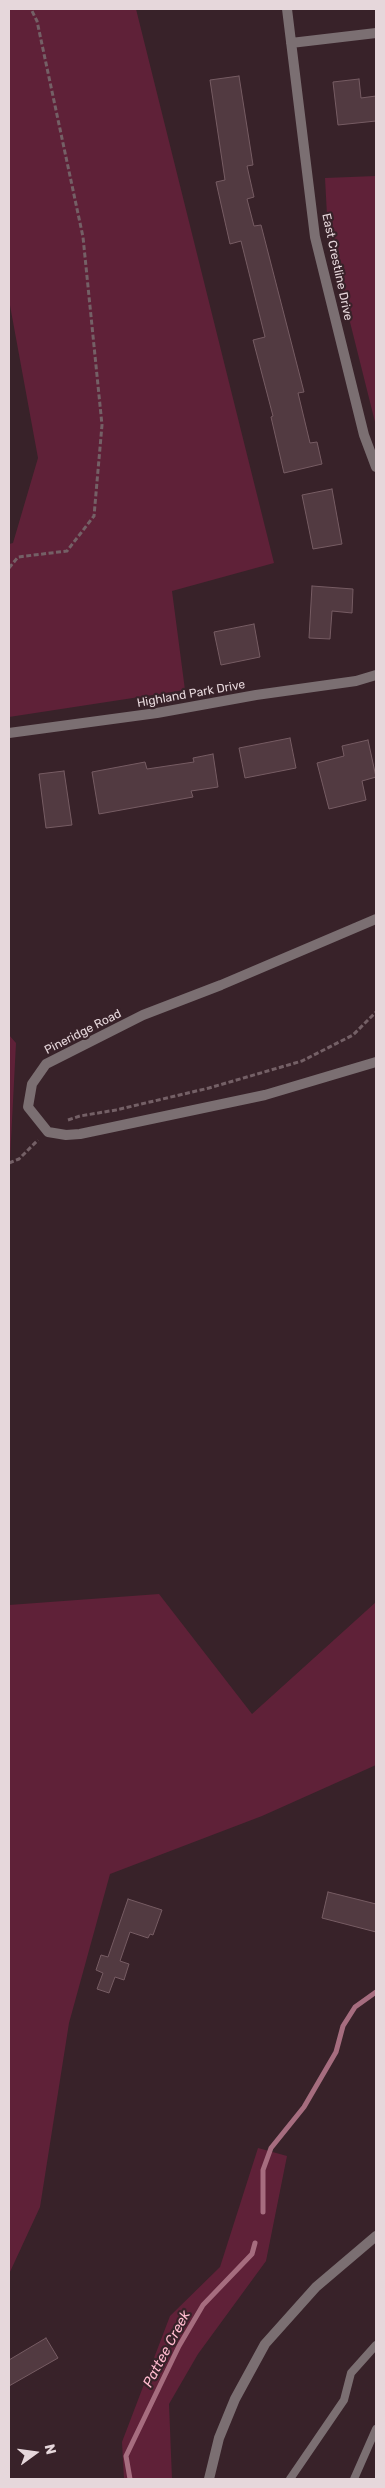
<!DOCTYPE html>
<html>
<head>
<meta charset="utf-8">
<style>
	body { margin:0 }
	#map { position:relative; width:385px; height:2488px; overflow:hidden; background:#382229; font-family:Rubik,sans-serif }
	canvas { display:block }
	.frame { position:absolute; inset:0; border:10px solid #e6d7db; pointer-events:none }
	.north { position:absolute; left:10px; top:2428px; width:50px; height:50px; -webkit-text-stroke:4px #382229; paint-order:stroke; rotate:76deg; font-size:14px; font-weight:700; line-height:20px; text-align:center; color:#e6d7db }
	.north::after { content:''; display:block; margin:auto; width:18px; height:22px; background:#e6d7db; clip-path:polygon(50% 0,100% 100%,50% 72%,0 100%) }
</style>
</head>
<body>
<div id="map">
<canvas width="385" height="2488"></canvas>
<div class="frame"></div>
<div class="north">N</div>
</div>
<script>
const ctx = document.querySelector('canvas').getContext('2d');
ctx.lineJoin = 'round';
function fillPath(path, color) {
  ctx.fillStyle = color;
  ctx.fill(path, 'evenodd');
}
function poly(rows) {
  const path = new Path2D();
  for (const r of rows) {
    path.moveTo(r[0], r[1]);
    for (let i = 2; i < r.length; i += 2) path.lineTo(r[i], r[i + 1]);
  }
  return path;
}
function strokePath(path, color, width, dash) {
  ctx.strokeStyle = color;
  ctx.lineWidth = width;
  ctx.lineCap = dash ? 'butt' : 'round';
  ctx.setLineDash(dash || []);
  ctx.stroke(path);
}
function drawText(font, color, halo, rows, align = 'center') {
  ctx.font = font + ' Rubik,sans-serif';
  ctx.lineWidth = 4.5;
  ctx.setLineDash([]);
  ctx.textBaseline = 'middle';
  ctx.strokeStyle = halo;
  ctx.fillStyle = color;
  for (const [text, x, y, turn = 0] of rows) {
    ctx.save();
    ctx.translate(x, y);
    ctx.rotate((+turn || 0) * Math.PI / 180);
    ctx.textAlign = isNaN(turn) ? turn : align;
    if (halo) ctx.strokeText(text, 0, 0);
    ctx.fillText(text, 0, 0);
    ctx.restore();
  }
}
fillPath(poly([
	[9,9,136,9,274,563,172,591,185,690,9,717,9,544,13,543,38,458,9,300],
	[376,176,376,426,328,234,325,178],
	[9,1035,16,1043,9,1179],
	[159,1594,252,1714,376,1602,376,1765,262,1816,110,1874,69,2023,40,2207,9,2274,9,1605],
	[258,2148,287,2156,266,2261,198,2354,169,2404,172,2479,124,2479,122,2442,170,2316,220,2267]
]), '#5f2138');
strokePath(poly([
	[263,2212,263,2170,271,2148,304,2107,336,2052,343,2026,355,2007,376,1992],
	[130,2479,126,2456,179,2346,203,2305,252,2254,255,2243]
]), '#a66d7f', 5);
const building = poly([
	[239,76,253,165,247,166,254,197,247,199,254,226,261,225,304,392,298,393,310,443,317,442,322,464,284,473,271,417,273,416,253,340,265,337,241,241,230,244,216,182,225,180,210,80,239,76],
	[359,79,361,98,376,96,376,121,338,125,333,82,359,79],
	[332,489,342,544,313,549,302,495,332,489],
	[312,586,353,589,352,613,332,611,330,639,309,638,312,586],
	[254,624,260,657,221,665,214,632,254,624],
	[290,738,296,768,245,778,239,748,290,738],
	[368,740,376,777,362,781,366,800,329,809,317,763,344,756,342,746,368,740],
	[213,754,218,787,191,791,193,797,99,814,92,772,145,762,147,769,194,762,193,758,213,754],
	[64,771,72,825,46,828,39,774,64,771],
	[328,1892,376,1904,376,1932,322,1918,328,1892],
	[128,1899,162,1910,153,1935,150,1934,148,1938,130,1932,120,1961,129,1964,124,1980,115,1977,109,1993,97,1989,103,1973,96,1970,101,1955,108,1957,128,1899],
	[46,2338,58,2358,9,2386,9,2360,46,2338]
]);
fillPath(building, '#523a41');
strokePath(building, '#765c63', 1);
strokePath(poly([
	[9,568,18,557,67,551,94,516,102,425,83,237,37,21,31,9],
	[68,1120,80,1116,116,1110,209,1088,302,1061,353,1035,376,1012],
	[9,1163,19,1159,38,1140]
]), '#746066', 3, [5, 2.5]);
strokePath(poly([
	[290,2479,344,2400,351,2373,376,2345],
	[354,2479,376,2429]
]), '#7b6f72', 8);
strokePath(poly([
	[287,9,315,237,364,435,376,467],
	[291,43,376,33],
	[9,733,157,713,256,695,356,681,376,675],
	[376,919,221,985,143,1015,46,1064,32,1084,28,1107,48,1132,66,1135,80,1134,265,1095,376,1062]
]), '#7b6f72', 10);
strokePath(poly([
	[209,2479,219,2438,235,2399,265,2344,316,2287,376,2236]
]), '#7b6f72', 10);
drawText('12px', '#e6d7db', '#382229', [
	["East Crestline Drive",337,267,78],
	["Highland Park Drive",191,694,-10],
	["Pineridge Road",83,1032,-27]
]);
drawText('italic 14px', '#ffbbce', '#382229', [
	["Pattee Creek",167,2349,-62]
]);
</script>
</body>
</html>
